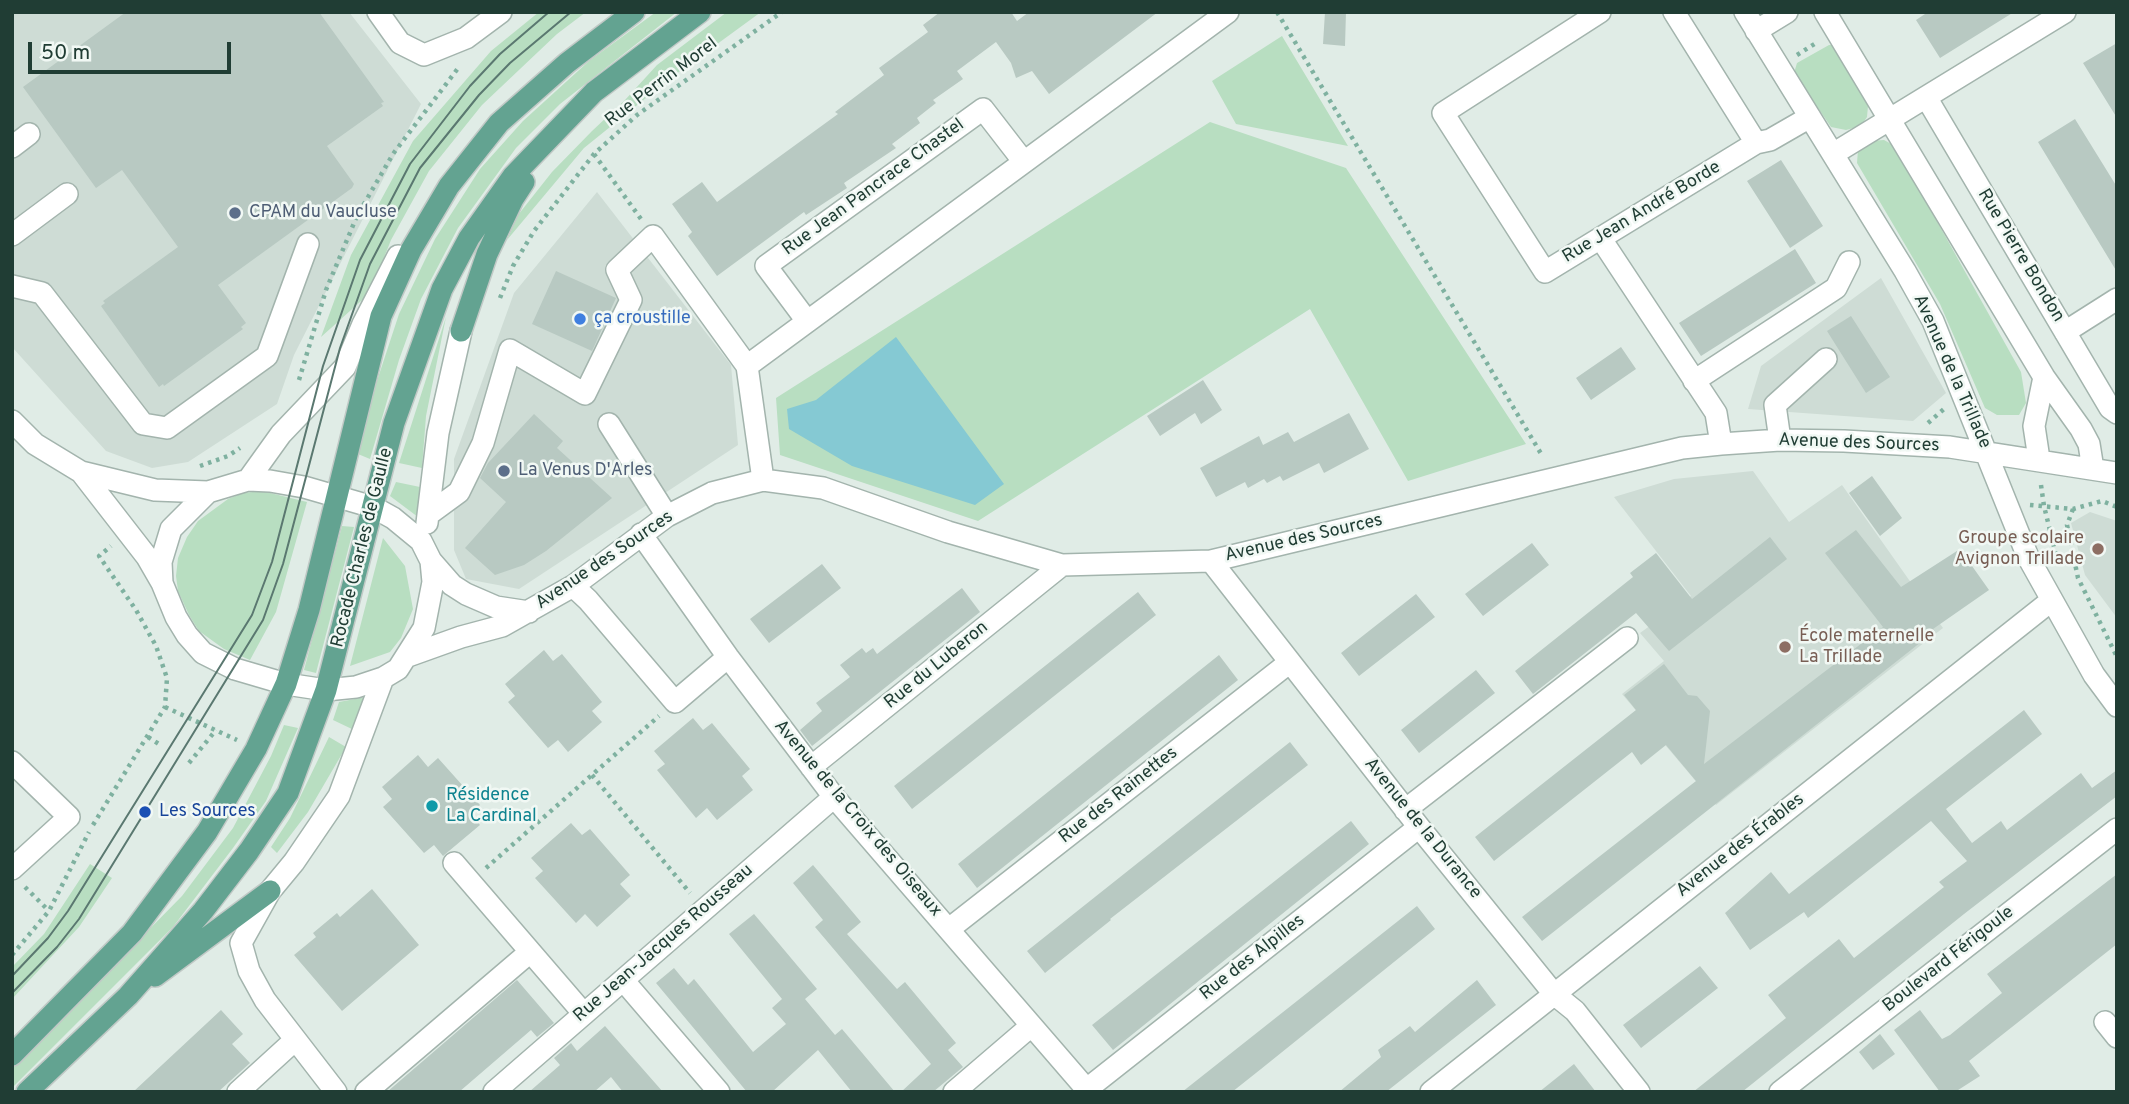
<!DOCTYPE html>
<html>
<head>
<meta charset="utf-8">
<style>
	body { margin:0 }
	#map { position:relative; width:2129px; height:1104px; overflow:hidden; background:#e0ece6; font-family:Overpass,sans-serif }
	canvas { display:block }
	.frame { position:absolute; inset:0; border:14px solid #203d34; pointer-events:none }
	.scale { position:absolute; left:28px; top:42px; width:203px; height:32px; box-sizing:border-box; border:4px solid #203d34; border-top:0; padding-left:9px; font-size:21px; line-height:24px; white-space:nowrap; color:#203d34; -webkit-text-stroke:5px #f1f8f4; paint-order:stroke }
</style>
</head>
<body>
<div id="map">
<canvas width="2129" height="1104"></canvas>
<div class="frame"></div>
<div class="scale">50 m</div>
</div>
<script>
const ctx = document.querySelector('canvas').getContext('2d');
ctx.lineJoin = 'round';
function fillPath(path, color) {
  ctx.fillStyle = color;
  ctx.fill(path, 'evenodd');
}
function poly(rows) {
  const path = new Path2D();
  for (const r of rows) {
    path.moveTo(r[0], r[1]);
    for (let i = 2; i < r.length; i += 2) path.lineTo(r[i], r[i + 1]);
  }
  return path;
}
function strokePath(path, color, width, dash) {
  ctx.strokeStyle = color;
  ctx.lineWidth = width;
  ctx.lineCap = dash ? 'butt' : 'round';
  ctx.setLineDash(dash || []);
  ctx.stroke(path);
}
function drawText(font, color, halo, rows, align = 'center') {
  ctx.font = font + ' Overpass,sans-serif';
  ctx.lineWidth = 5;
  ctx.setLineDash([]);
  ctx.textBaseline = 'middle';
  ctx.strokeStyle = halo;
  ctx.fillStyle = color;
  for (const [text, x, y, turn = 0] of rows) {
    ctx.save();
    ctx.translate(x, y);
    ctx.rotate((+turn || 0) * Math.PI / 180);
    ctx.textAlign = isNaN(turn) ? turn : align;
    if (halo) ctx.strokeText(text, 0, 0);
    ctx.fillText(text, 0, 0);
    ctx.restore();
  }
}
fillPath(poly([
	[12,12,349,12,421,104,294,355,277,404,188,462,152,468,106,451,12,347],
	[597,192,731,365,738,445,519,589,466,579,454,550,454,459,514,293],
	[1881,278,1946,393,1913,421,1748,409,1761,366],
	[1753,471,1789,522,1842,485,1943,628,1716,805,1622,694,1664,661,1640,633,1691,596,1614,497,1674,479],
	[2090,512,2117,521,2117,618,2085,575,2071,523]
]), '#cedcd5');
fillPath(poly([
	[539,12,586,12,557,34,482,105,429,171,391,240,370,293,321,337,351,255,413,141,491,51],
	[656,12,677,12,560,104,516,148,458,228,421,299,399,360,370,459,358,454,374,390,399,314,435,239,480,169,523,121,589,61],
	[727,12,761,12,672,77,584,148,507,240,518,215,552,172,592,131,625,100,657,65],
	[1282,36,1348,146,1236,124,1212,81],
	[1829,45,1835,45,1868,106,1867,117,1861,126,1846,130,1831,127,1794,73,1797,63],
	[1210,122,1346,168,1526,444,1408,481,1310,309,978,521,780,455,776,398],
	[1884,140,1895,146,2021,372,2026,403,2019,415,1997,415,1985,408,1940,304,1857,163,1858,150,1870,141],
	[446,317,426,416,422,468,399,463],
	[396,482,420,487,418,517,390,496],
	[262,491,307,502,276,612,250,660,224,649,199,631,189,615,178,591,176,576,178,558,187,537,198,521,228,499,243,493],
	[342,526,354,527,316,673,304,670],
	[383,538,405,566,413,609,401,638,390,652,350,666],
	[371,696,354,730,333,720,339,702],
	[284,725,298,728,266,801,233,848,173,927,12,1088,12,1069,182,896,233,828,271,756],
	[329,737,346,747,308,812,277,853,271,847,290,818],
	[90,864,112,878,79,927,12,999,12,967,44,934]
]), '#b8dec1');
fillPath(poly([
	[896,337,1004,484,975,505,852,466,789,429,787,409,816,400]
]), '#85c9d3');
fillPath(poly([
	[126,12,319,12,384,102,381,103,383,106,327,146,354,184,352,188,218,285,246,323,241,327,243,329,164,386,163,384,159,387,101,306,105,303,103,301,178,247,122,170,96,188,23,87],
	[940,12,1011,12,1017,21,1029,12,1158,12,1049,94,1032,71,1016,78,1011,63,996,42,957,71,963,79,933,100,936,103,917,118,920,123,892,144,896,148,844,183,847,188,806,215,804,212,717,276,688,236,692,232,672,204,702,182,717,202,838,114,835,112,884,75,879,68,928,32,923,25],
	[1325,12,1346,12,1345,46,1323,44],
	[1928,12,2014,12,1940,58,1916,20],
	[2117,43,2117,118,2083,63],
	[2075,119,2117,187,2117,272,2038,142],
	[1781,160,1823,226,1790,248,1747,181],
	[1795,249,1816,283,1701,356,1679,323],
	[556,271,616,298,592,351,532,324],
	[1851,316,1890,377,1866,393,1827,331],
	[1621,347,1636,369,1591,400,1576,378],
	[1203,380,1222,410,1201,424,1195,413,1160,436,1147,416],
	[1349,413,1369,449,1324,473,1319,463,1283,481,1280,476,1267,483,1264,479,1248,488,1245,482,1216,497,1200,468,1259,436,1263,445,1288,432,1294,442],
	[534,414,563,441,557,448,612,498,546,551,524,565,495,575,465,548,506,502,480,478,488,463],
	[1872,476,1902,518,1880,536,1849,493],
	[1856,530,1901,587,1960,549,1989,590,1933,629,1935,631,1542,941,1522,917,1696,781,1666,745,1641,765,1632,752,1494,861,1475,837,1636,710,1624,695,1664,664,1688,695,1697,696,1710,711,1704,764,1883,627,1825,553],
	[1770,537,1787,559,1669,651,1636,613,1533,694,1515,671,1633,577,1630,573,1656,553,1692,599],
	[1532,543,1549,565,1483,616,1465,594],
	[822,564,841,588,769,643,750,619],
	[962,588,980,612,812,746,800,730,822,711,816,703,850,677,840,665,862,648,866,653,873,648,877,654],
	[1138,592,1156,615,912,809,894,786],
	[1416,594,1435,617,1359,676,1341,653],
	[544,650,553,661,562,654,602,702,592,711,602,722,568,752,558,740,548,748,508,702,515,696,505,684],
	[1219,655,1238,680,977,888,958,864],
	[1476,670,1495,693,1419,753,1401,730],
	[2024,710,2042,734,1946,809,1972,843,2001,821,2007,830,2081,773,2092,788,2117,770,2117,796,1964,914,1742,1092,1693,1092,1786,1018,1768,995,1839,939,1854,958,1944,887,1939,882,1967,861,1931,821,1808,918,1804,912,1750,950,1725,913,1771,872,1789,894],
	[693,718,703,730,712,723,750,769,742,776,753,790,717,820,707,808,696,818,657,770,665,764,654,751],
	[1290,742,1308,765,1110,919,1111,920,1045,973,1027,951],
	[418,755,428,767,438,758,480,805,470,813,480,825,443,856,434,845,424,853,383,807,392,799,382,787],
	[1351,821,1369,844,1113,1050,1092,1025],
	[571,823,582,835,590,829,630,875,620,884,631,896,597,927,585,914,576,923,535,878,543,871,531,858],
	[813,865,861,922,847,934,897,989,905,982,956,1043,948,1050,963,1067,933,1092,901,1092,931,1064,815,927,823,920,793,883],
	[2117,874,2117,944,1969,1061,1980,1076,1955,1092,1940,1092,1894,1030,1920,1010,1942,1039,1950,1035,2002,993,1987,974],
	[372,889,419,945,342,1011,294,955,316,937,313,933,337,913,340,917],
	[1417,906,1435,929,1261,1069,1232,1092,1182,1092],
	[754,914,817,989,805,999,835,1035,842,1029,895,1092,852,1092,818,1050,772,1092,747,1092,656,983,674,968,688,985,694,979,753,1052,786,1024,772,1008,782,999,729,934],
	[1700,966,1718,988,1641,1048,1623,1025],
	[517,980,554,1023,537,1037,531,1030,459,1092,387,1092],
	[1477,980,1496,1005,1386,1092,1339,1092,1381,1057,1378,1050,1410,1026,1415,1032],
	[221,1010,243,1034,232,1044,250,1063,218,1092,133,1092],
	[605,1026,663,1092,623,1092,611,1077,594,1092,529,1092,560,1065,554,1058,571,1043,577,1051],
	[1880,1034,1895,1054,1873,1070,1859,1052],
	[1574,1064,1596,1092,1539,1092]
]), '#b8c9c2');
const minor = poly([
	[378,12,400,43,424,55,466,38,501,12],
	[1600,12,1443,113,1545,272,1756,143,1770,140,1810,117],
	[1674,12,1756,143],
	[1745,12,1905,271,1933,321,2028,557,2094,675,2117,706],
	[1825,12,2044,377,2081,429,2089,444,2093,469],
	[1756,31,1787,12],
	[1926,97,2110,408,2117,413],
	[12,147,29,134],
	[1833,154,2065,12],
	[12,235,67,194],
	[1601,239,1716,413,1721,444],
	[12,286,42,293,143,424,167,428,267,356,308,244],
	[807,321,766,266,983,109,1024,162],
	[2065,332,2117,299],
	[747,366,1228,12],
	[1694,381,1836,288,1849,262],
	[12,421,35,444,81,472,155,490,208,492],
	[609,424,667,516],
	[1780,440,1775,405,1826,359],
	[2039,459,2034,426,2044,377],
	[81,472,147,557,162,583,176,617,187,635,203,653,235,669,286,684,326,690,356,687,383,678,398,669,424,628,433,582,431,561,421,541,393,518,373,507,304,487,270,481,248,480,208,492,171,529,161,562,162,583],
	[248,480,281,434,345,367,363,324,398,256],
	[429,514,459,492,483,443,510,350,585,394,631,300,617,270,653,236,747,366,763,480],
	[427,523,438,433,461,331],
	[641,534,728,657,834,797,1089,1092],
	[431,561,452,585,466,594,496,607,529,612],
	[1211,561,1419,827,1554,994,1575,1011,1639,1092],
	[573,586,588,600,675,702,728,657],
	[408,656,461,637,502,626,573,586,667,516,712,493,763,480,823,488,948,532,1062,565,1211,561,1682,448,1721,444,1780,440,1844,441,1950,447,2117,473],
	[12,762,69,817,12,869],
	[811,767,1062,565],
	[1405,810,1627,638],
	[454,863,584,1014],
	[949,929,1290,662],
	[623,980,719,1092],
	[2105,1022,2117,1037],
	[1087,1089,1419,827],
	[238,1092,295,1040],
	[336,1092,265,1000,249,971,241,943,270,891,294,862,339,796,383,678],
	[366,1092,530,952],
	[494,1092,834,797],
	[954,1092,1031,1026],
	[1431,1092,2052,600],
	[1780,1092,2117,829]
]);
const major = poly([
	[461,331,487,254,513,199,524,182],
	[155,976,270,891],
	[12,1055,132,933,207,832,256,749,286,684,309,610,381,316,411,250,449,186,499,123,567,63,634,12],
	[27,1092,128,996,203,911,249,851,288,793,326,690,394,423,442,289,469,238,513,176,594,92,700,12]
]);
strokePath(minor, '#a3b4ad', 24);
strokePath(major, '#c1c9c6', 24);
strokePath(poly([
	[1277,12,1543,457],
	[1797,55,1816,43],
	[594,154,641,219],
	[500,298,513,266,534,231,594,154,637,115,782,12],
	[299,380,326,290,357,216,393,154,459,67],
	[1928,423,1944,409,1945,410],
	[200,466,228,456,240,448],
	[2041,485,2044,506,2056,555],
	[2030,505,2073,509,2102,501,2117,507],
	[2073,509,2067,525,2078,578,2117,657],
	[165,707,237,740],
	[148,737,162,746],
	[189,763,216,730],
	[592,775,690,893],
	[93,825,165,707,167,678,156,646,136,610,99,556,111,546],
	[486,868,659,716],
	[25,887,49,911],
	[12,955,49,911,89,832]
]), '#7fb1a0', 4.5, [3.5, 5]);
strokePath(minor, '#fff', 21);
strokePath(major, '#63a391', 21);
strokePath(poly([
	[12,976,48,938,68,911,252,615,272,562,323,366,360,260,410,164,470,86,500,54,549,12],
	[12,993,57,947,79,919,263,620,283,564,340,348,370,264,420,168,479,95,510,63,571,12]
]), '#5a7870', 2);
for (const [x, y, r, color] of [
	[235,213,7,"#5c6f8a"],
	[580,319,7,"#3f7fe0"],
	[504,471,7,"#5c6f8a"],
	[2098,549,7,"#8d6e63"],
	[1785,647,7,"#8d6e63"],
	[432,806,7,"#0f9aa8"],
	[145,812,7,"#1a4fb4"]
]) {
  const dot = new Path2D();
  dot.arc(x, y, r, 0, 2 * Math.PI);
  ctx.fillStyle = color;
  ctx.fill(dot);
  strokePath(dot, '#f1f8f4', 2.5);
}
drawText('18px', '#203d34', '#f1f8f4', [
	["Rue Perrin Morel",662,83,-37],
	["Rue Jean Pancrace Chastel",874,188,-36],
	["Rue Jean André Borde",1642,213,-31],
	["Rue Pierre Bondon",2020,256,59],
	["Avenue de la Trillade",1951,372,66],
	["Avenue des Sources",1859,444,2],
	["Avenue des Sources",1304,539,-13],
	["Rocade Charles de Gaulle",363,548,-76],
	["Avenue des Sources",605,561,-34],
	["Rue du Luberon",937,666,-39],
	["Rue des Rainettes",1119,796,-38],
	["Avenue de la Croix des Oiseaux",857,819,50],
	["Avenue de la Durance",1422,829,51],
	["Avenue des Érables",1741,846,-38],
	["Rue Jean-Jacques Rousseau",664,944,-41],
	["Rue des Alpilles",1253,958,-38],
	["Boulevard Férigoule",1949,960,-38]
]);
drawText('18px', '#4e5e75', '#f1f8f4', [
	["CPAM du Vaucluse",249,213],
	["La Venus D'Arles",518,471]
], 'left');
drawText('18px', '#366cbe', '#f1f8f4', [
	["ça croustille",594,319]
], 'left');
drawText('18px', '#785e54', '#f1f8f4', [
	["Groupe scolaire",2084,539],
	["Avignon Trillade",2084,560],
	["École maternelle",1799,637,"left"],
	["La Trillade",1799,658,"left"]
], 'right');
drawText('18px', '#0d838f', '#f1f8f4', [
	["Résidence",446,796],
	["La Cardinal",446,817]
], 'left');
drawText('18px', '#164399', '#f1f8f4', [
	["Les Sources",159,812]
], 'left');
</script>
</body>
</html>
